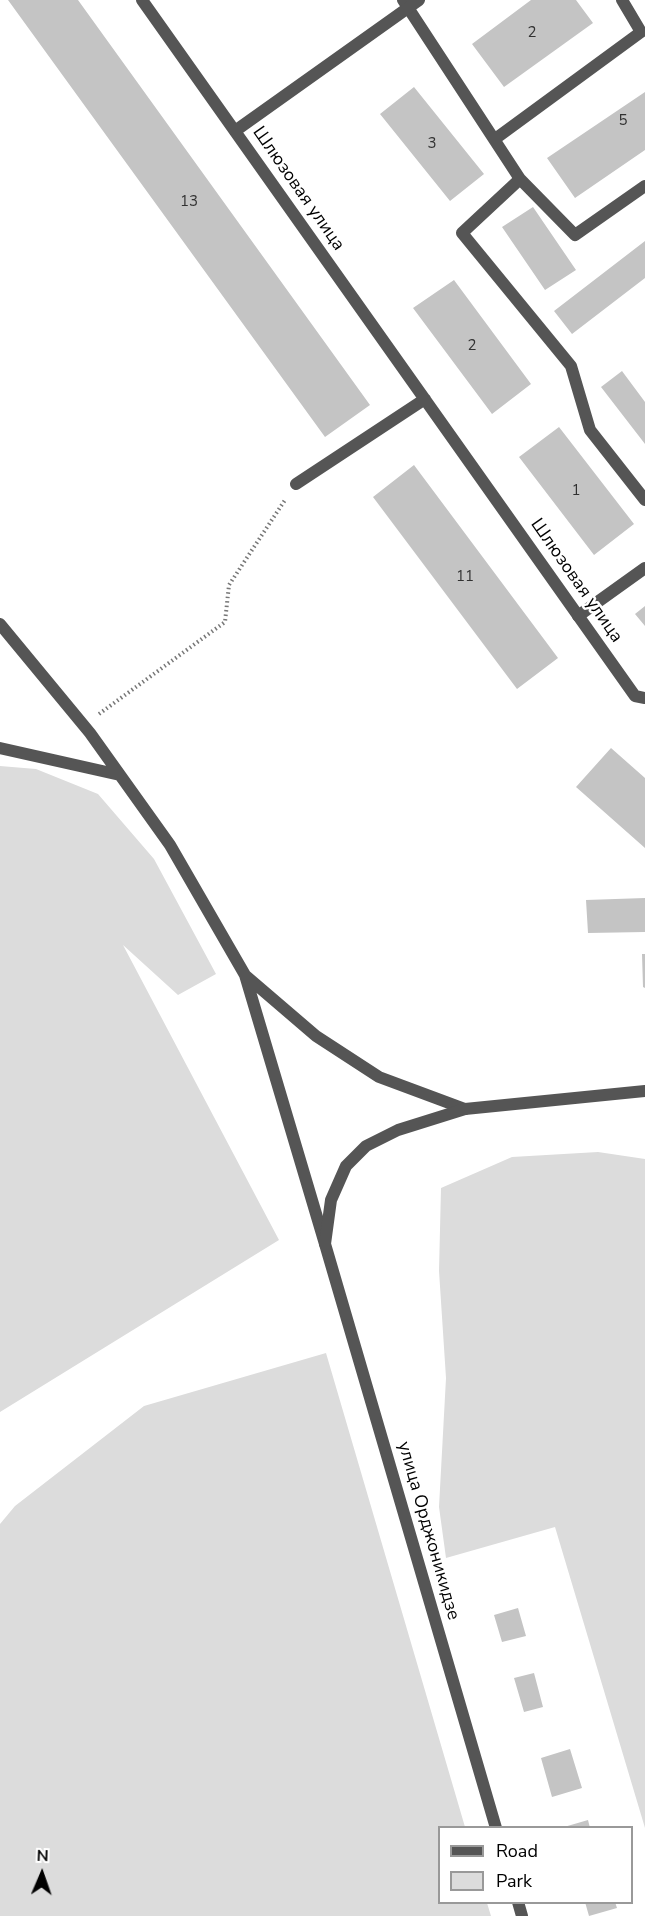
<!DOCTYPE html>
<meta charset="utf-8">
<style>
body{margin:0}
#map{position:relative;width:645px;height:1916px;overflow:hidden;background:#fff;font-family:"Nunito Sans",sans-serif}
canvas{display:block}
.legend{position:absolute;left:438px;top:1826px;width:195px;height:78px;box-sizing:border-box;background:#fff;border:2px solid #999;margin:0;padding:8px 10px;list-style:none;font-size:18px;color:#000}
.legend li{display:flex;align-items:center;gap:12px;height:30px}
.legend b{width:30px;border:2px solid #999}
.north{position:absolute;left:12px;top:1844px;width:60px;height:60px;-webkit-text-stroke:4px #fff;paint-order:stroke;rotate:2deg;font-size:16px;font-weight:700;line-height:24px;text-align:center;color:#000}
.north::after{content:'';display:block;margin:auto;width:21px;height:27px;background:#000;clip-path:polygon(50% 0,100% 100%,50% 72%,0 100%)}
</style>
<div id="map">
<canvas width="645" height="1916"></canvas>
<ul class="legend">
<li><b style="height:8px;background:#555"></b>Road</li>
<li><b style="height:16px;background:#dcdcdc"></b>Park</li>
</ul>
<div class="north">N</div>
</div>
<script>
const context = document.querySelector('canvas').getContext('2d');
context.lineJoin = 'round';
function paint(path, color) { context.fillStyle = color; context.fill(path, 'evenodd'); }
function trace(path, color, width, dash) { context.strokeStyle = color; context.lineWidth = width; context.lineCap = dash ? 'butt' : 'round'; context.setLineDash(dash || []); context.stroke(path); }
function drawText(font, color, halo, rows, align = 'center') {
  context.font = font + ' "Nunito Sans",sans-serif'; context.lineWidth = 5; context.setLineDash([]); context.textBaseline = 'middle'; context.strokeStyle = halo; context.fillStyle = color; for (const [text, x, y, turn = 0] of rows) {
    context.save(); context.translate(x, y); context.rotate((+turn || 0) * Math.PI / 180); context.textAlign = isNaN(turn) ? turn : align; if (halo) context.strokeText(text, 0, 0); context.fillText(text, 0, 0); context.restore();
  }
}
paint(new Path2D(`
 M0 766 36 769 98 794 154 859 216 974 178 995 123 945 279 1240 0 1412Z
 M598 1152 645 1159V1828L555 1527 446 1558 439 1507 446 1378 439 1271 441 1188 512 1157Z
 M326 1353 465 1827 440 1828V1902L487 1903 491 1916H0V1524L15 1506 144 1406Z`), '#dcdcdc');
paint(new Path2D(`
 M8 0H78L370 405 325 437Z
 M531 0H576L593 23 504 87 472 44Z
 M414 87 484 174 450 201 380 114Z
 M645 92V150L575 198 547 158Z
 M533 207 576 270 545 290 502 227Z
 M645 241V278L572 334 554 311Z
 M454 280 531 384 492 414 413 308Z
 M622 371 645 402V444L601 387Z
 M559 427 634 524 594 555 519 457Z
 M414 465 558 658 517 689 373 497Z
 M645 606V626L635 614Z
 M611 748 645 778V848L576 787Z
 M645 898V932L588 933 586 900Z
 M642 954H645V988L643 987Z
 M518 1608 526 1636 502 1642 494 1615Z
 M534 1673 543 1707 524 1712 514 1678Z
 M570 1749 582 1788 552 1797 541 1758Z
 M588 1820 590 1828H564V1827Z
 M585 1902H615L617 1908 589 1916Z`), '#c4c4c4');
trace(new Path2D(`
 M99 714 225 622 229 585 285 500`), '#777', 4, [1.5, 3]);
trace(new Path2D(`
 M403 0 520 179 462 233 571 366 590 430 645 500
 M495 139 641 32 622 0
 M520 179 575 235 645 186
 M578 616 645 568`), '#555', 12);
trace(new Path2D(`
 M142 0 635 696 645 698
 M235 131 419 0
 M296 484 425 399
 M0 624 90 733 170 845 245 975 325 1244
 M0 748 120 775
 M246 976 316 1036 379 1077 465 1109`), '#555', 12);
trace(new Path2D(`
 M496 1828 325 1244 331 1200 346 1166 366 1146 398 1130 465 1109 645 1091
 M518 1902 522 1916`), '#555', 12);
drawText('15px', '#313131', null, [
 ["2",532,33],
 ["5",623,121],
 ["3",432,144],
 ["13",189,202],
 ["2",472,346],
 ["1",576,491],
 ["11",465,577]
]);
drawText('18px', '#000', '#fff', [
 ["Шлюзовая улица",298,189,55],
 ["Шлюзовая улица",576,581,55],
 ["улица Орджоникидзе",428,1531,74]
]);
</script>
